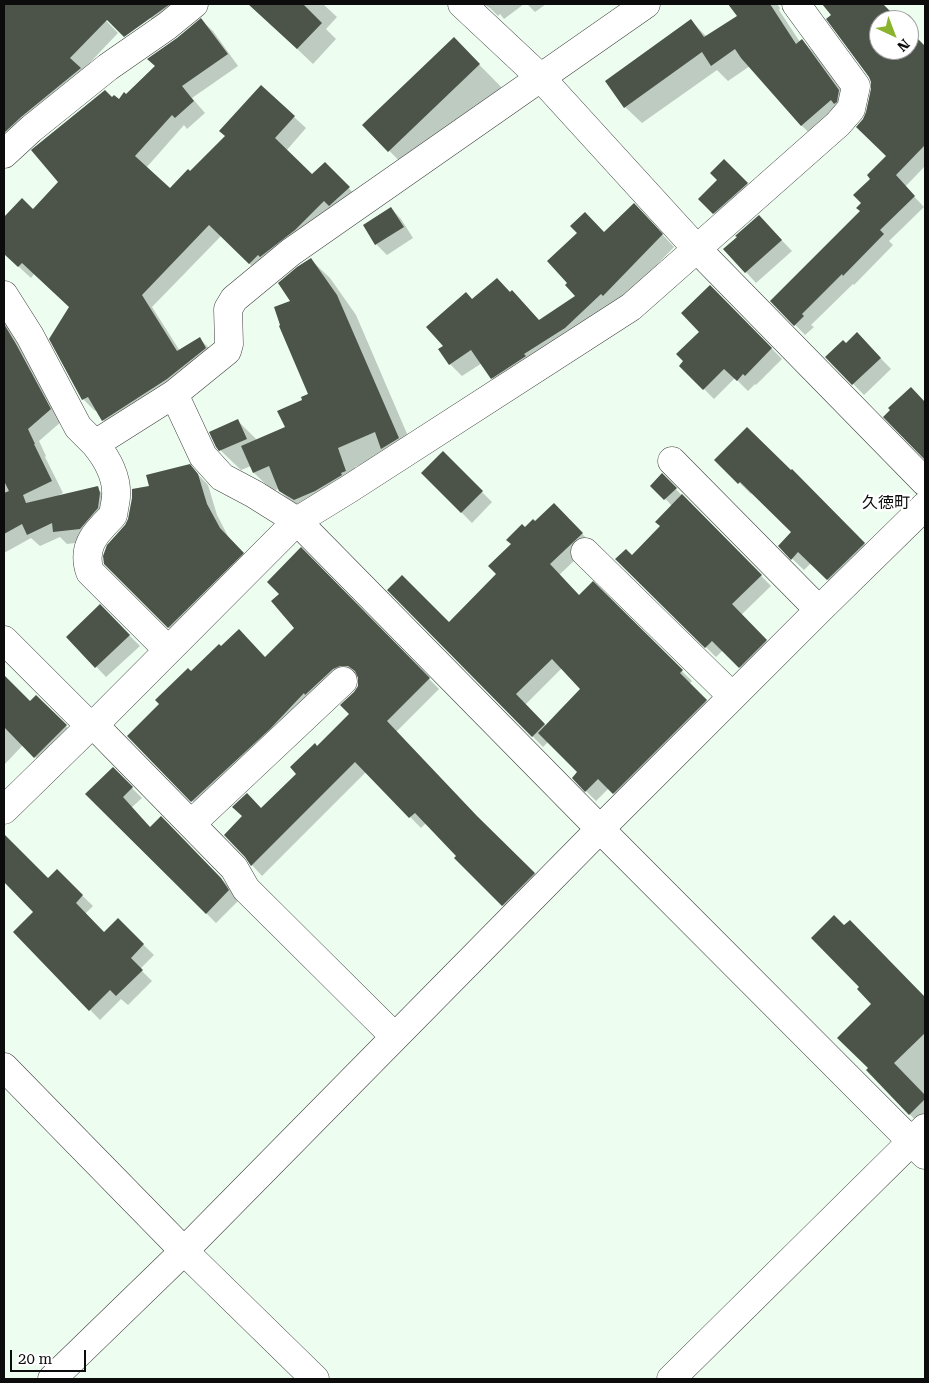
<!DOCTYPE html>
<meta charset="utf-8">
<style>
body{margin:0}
#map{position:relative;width:929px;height:1383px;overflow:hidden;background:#edfef0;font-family:"Roboto Serif",serif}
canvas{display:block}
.frame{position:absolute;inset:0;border:5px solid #0c0c0c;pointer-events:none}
.north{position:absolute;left:869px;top:10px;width:50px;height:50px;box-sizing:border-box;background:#fff;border:1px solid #9e9e9e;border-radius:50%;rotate:137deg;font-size:14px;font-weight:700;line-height:20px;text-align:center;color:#0c0c0c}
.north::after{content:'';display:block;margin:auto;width:18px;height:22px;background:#8bb32e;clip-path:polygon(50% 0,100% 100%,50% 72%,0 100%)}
.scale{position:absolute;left:10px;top:1350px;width:76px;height:22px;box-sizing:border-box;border:2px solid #0c0c0c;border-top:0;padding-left:6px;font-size:15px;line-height:18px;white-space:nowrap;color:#0c0c0c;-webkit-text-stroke:4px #fff;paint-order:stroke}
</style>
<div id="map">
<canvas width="929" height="1383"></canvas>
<div class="frame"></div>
<div class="north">N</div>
<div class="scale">20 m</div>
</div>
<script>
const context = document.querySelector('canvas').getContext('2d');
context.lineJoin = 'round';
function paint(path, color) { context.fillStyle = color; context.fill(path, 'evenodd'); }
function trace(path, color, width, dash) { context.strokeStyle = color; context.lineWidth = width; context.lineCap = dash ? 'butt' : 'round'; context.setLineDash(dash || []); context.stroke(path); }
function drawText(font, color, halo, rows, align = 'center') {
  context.font = font + ' "Roboto Serif","Noto Sans JP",serif'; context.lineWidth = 5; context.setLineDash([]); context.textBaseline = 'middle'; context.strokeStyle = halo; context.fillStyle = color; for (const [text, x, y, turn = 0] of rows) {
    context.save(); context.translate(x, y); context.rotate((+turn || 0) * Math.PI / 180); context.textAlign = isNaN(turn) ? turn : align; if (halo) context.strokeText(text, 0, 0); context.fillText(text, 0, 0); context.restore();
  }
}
paint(new Path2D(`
 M4 4H90L118 33 82 71 4 145Z
 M137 4H192L162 30Z
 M250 4H323L337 17 326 29 336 39 313 64Z
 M480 4H479H524L504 19 500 14 498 16 490 8 483 4Z
 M527 4H546L535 12Z
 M730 4H777L780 8 779 10 800 42 802 40 818 57 855 107 819 142 802 126 750 66 728 81 717 70 642 123 625 107 691 21 707 37 739 17Z
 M834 4H879L884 9 897 20H879V50H909V32L925 48V166L905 187 924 207 889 241 893 245 854 285 853 284 811 325 814 327 805 335 772 301 862 212 863 203 872 179 887 156 867 113 872 82 832 15 836 6Z
 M201 20 213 31 238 66 192 98 205 113 187 129 184 125 146 168 170 190 190 172 294 117 306 128 286 151 312 176 325 163 360 200 261 275 221 236 152 307 180 351 200 339 211 350 115 432 103 420 97 410 95 411 83 399 70 307 34 274 31 278 18 266 9 251 4 247V219L22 200 33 210 60 182 112 98 119 101 126 95Z
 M454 39 507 93 417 179 364 125Z
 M724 161 757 194 724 223 700 199 719 180Z
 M391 208 401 219 413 238 387 255 376 244 364 225Z
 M646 217 674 247 616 307 504 390 492 378 482 363 462 376 450 364 440 349 444 346 473 300 539 321 577 296 604 234Z
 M769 227 792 251 756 283 746 272 738 237Z
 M311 260 330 278 356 315 417 457 387 453 355 467 364 489 299 510 278 489 273 491 254 473 251 466 241 470 217 447 237 420 257 440 286 428 304 400 310 395 292 302Z
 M710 286 782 359 756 385 755 384 748 391 735 378 714 399 681 366 685 361 701 332Z
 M4 319 28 357 62 421 39 441 46 456 45 457 63 493 57 496 97 488 109 500 92 541 67 544 60 537 40 546 31 538 4 553Z
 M857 334 891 369 864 395 827 357 846 345Z
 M910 389 925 404V458L885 417Z
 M747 429 876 555 839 591 811 563 804 570 779 546 792 532 753 492 751 494 716 460Z
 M443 453 492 502 472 523 422 473Z
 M190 466 208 485 217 515 230 540 253 564 179 638 105 563 126 526 151 487Z
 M662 475 771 586 741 615 776 651 750 677 723 650 716 657 617 559 632 556 661 526 672 506 652 485Z
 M554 505 592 544 559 575 579 596 593 583 692 681 689 684 716 711 624 803 609 788 596 801 573 778 579 772 548 742 543 747 389 590 449 624 498 574 525 529 535 523ZM562 668 581 689 546 726 525 705Z
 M301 549 439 689 396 732 485 825 545 884 513 916 456 858 458 856 426 823 421 828 366 772 262 876 252 865 246 856 261 809 298 774 350 714 355 693 359 686V676H351L203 812 129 736 191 673 266 658 296 628 281 594Z
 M100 606 140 646 106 677 68 637Z
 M4 676 30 703 36 696 76 736 45 767 23 745 4 765Z
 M113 769 142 798 131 808 151 829 161 818 231 889 238 901 216 923 87 794Z
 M11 843 48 880 57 871 93 906 85 914 104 934 118 920 154 955 140 969 152 981 128 1005 121 999 100 1020 14 932 35 912 4 881V851Z
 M849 922 925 999V1121L921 1126 867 1070 869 1068 873 1004 861 987 844 927Z`), '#0003');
paint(new Path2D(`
 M4 4H170L124 37 107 20 70 58 81 68 21 117 4 133Z
 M248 4H303L322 23 297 49Z
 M728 4H770L796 44 802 39 839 90 837 102 834 104 831 100 801 126 741 58 735 49 711 66 702 52 624 108 605 81 691 19 704 37 737 16Z
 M822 4H883L899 20H879V50H909V30L925 46V145L896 175 915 196 880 230 884 234 843 276 842 274 802 314 804 316 794 326 770 301 860 211 856 208 861 203 853 195 870 179 867 175 886 156 856 127 863 119 866 112 871 89V82L869 77 826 19 831 15Z
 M201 18 228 54 182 86 194 101 175 118 172 115 135 156 170 188 188 169 190 171 225 136 219 131 261 85 295 116 275 138 312 174 325 162 350 187 329 206 324 201 295 230 260 257 258 255 249 264 209 225 142 295 177 351 200 337 206 348 167 379 102 421 88 397 82 400 49 339 69 307 22 263 18 267 4 254V217L22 198 33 209 58 182 31 150 105 90 112 97 114 95 119 99 124 92 126 94 155 66 147 59 177 38Z
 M454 37 480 64 388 152 362 125Z
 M724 159 748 183 713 214 698 199 717 180 710 173Z
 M634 203 663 234 603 296 601 294 565 328 524 354 526 356 491 379 471 350 449 365 438 349 443 346 426 327 466 292 472 299 497 278 510 292 512 290 539 320 575 296 565 285 567 283 547 261 577 233 570 226 585 212 604 232Z
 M391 207 404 227 375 245 363 225Z
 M759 215 782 240 745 273 723 249 737 237 735 236Z
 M311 258 337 295 399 438 381 449 375 432 338 448 346 471 341 473 342 475 315 491 294 500 279 491 269 466 253 473 241 446 285 427 277 411 302 400 301 397 308 394 279 326 280 325 274 307 290 301 278 283 297 267Z
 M710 285 772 348 745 376 743 374 737 381 724 369 703 390 679 366 683 361 676 354 699 332 681 313Z
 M4 324 16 344 51 409 28 429 35 444H34L52 481 23 495 26 503 98 486 100 493 98 508 80 529 53 532 52 523 27 535 22 524 4 534V493L9 491 4 481Z
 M857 332 881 358 852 385 825 357 843 340 846 343Z
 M911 387 925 402V460L883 417 890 410 888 408Z
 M238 419 247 439 219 451 216 447 209 432Z
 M747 427 791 470 792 469 865 543 827 580 798 552 791 560 778 546 791 532 740 482 738 484 714 460Z
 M443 451 483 491 461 513 421 473Z
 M190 464 198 474 207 504 220 528 244 553 168 628 104 564 103 556 107 545 125 525 128 519 132 498V489L149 486 146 475Z
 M662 473 677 488 664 500 650 486Z
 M682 494 762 575 732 604 767 640 739 668 712 641 705 648 615 559 626 549 632 555 660 526 655 522Z
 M554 503 583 533 550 564 579 595 593 581 683 670 680 673 707 700 613 794 598 779 585 792 572 778 577 772 538 733 580 689 552 659 516 694 545 724 532 737 387 590 402 575 449 622 496 574 488 566 511 544 506 540 522 524 525 527 533 519 535 521Z
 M301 547 430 678 387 721 477 816 535 873 502 906 454 858 456 856 415 813 409 818 355 762 251 866 245 857 224 835 242 816 232 807 247 793 261 808 296 774 290 767 315 743 317 746 349 714 340 705 354 692 358 686V678L355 671 348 666H340L333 669 305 695 304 693 270 729 191 802 127 736 159 704 155 700 188 668 191 671 219 644 221 646 239 629 265 657 294 628 271 601 279 594 267 582Z
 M100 604 130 635 95 668 66 637Z
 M4 675 30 701 36 695 67 725 34 758 4 727Z
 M113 767 133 787 123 797 150 827 161 816 221 878 229 890 206 914 85 794Z
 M4 834 48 878 57 869 83 895 76 903 104 932 118 918 144 944 131 958 143 970 116 996 110 990 89 1011 13 932 33 912 4 882Z
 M834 915 844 925 850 920 925 997V1033L894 1063 925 1095V1099L909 1115 866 1070 868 1068 837 1038 871 1004 857 989 859 987 811 938Z`), '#4c544a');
const minor = new Path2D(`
 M462 4 541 78 697 249 925 482
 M4 154 31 129 108 67 167 26 194 4
 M4 295 30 336 78 427 95 444 174 394 227 351 229 344 228 309 234 299 291 252 646 4
 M174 394 203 456 222 477 254 494 297 521 600 829 925 1155
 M95 444C109 461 120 481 115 504 114 507 114 512 113 515 110 519 105 523 102 527 89 540 84 555 90 572L168 650
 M672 461 819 610
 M585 552 732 696
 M4 640 90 726 94 725 234 868 246 889 395 1037
 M94 725 297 521 349 489 631 307 838 124 851 109 856 86 796 4
 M4 810 90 726
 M191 824 343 681
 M4 1067 184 1251 315 1379
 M52 1379 184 1251 600 829 819 610 925 506
 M671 1379 925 1128`);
trace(minor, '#3f3f3f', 29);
trace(minor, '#fff', 28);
drawText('16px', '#0c0c0c', '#fff', [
 ["久徳町",886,503]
]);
</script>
